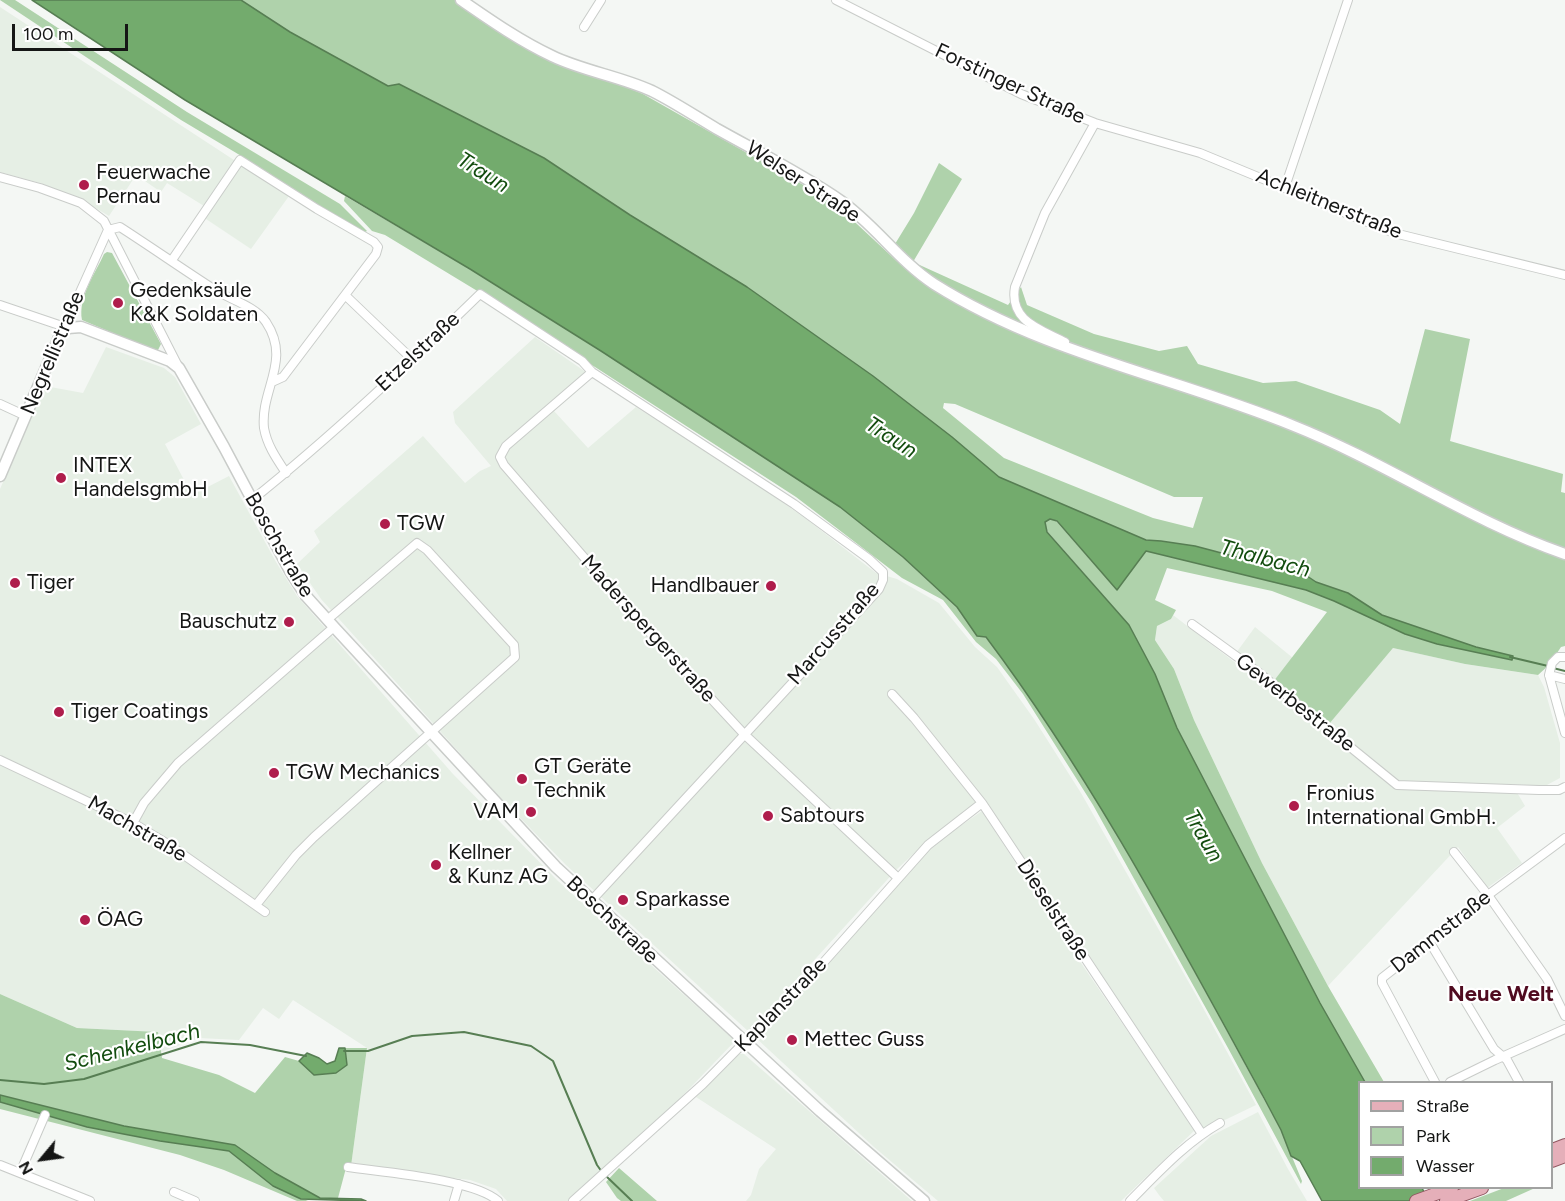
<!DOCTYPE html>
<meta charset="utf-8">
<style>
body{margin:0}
#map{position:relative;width:1565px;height:1201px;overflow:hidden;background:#f4f7f4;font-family:Figtree,sans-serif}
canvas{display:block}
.legend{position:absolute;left:1358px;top:1081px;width:195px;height:108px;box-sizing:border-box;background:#fff;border:2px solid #a1a2a1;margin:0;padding:8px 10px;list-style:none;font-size:18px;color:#151615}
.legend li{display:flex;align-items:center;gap:12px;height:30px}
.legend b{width:30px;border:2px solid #a1a2a1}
.north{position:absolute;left:12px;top:1129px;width:60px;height:60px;-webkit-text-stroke:4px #fff;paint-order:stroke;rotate:241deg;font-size:16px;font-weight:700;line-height:24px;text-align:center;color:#151615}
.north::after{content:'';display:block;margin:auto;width:21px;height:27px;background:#151615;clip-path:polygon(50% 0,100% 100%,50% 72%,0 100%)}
.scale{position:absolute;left:12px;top:24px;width:116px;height:27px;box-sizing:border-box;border:3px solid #151615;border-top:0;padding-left:8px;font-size:18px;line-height:21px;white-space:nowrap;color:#151615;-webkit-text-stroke:4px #fff;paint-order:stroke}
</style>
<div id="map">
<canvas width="1565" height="1201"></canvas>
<ul class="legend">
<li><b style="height:8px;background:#e5afb9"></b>Straße</li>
<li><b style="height:16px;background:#afd2ab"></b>Park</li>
<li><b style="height:16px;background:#73ab6d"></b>Wasser</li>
</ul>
<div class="north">N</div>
<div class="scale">100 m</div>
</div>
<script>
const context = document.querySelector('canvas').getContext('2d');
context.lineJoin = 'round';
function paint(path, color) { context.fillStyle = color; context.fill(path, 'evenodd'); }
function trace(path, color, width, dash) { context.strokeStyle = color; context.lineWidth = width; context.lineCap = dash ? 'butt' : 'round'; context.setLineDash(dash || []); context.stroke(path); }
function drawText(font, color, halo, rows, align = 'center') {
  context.font = font + ' Figtree,sans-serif'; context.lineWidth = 4.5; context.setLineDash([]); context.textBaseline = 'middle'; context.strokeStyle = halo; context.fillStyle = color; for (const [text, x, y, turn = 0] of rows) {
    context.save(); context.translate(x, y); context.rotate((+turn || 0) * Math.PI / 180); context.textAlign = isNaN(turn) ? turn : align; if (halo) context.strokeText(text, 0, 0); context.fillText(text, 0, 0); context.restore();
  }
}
paint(new Path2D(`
 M0 7 289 196 251 249 206 219 204 206 167 183 161 192 136 175 109 216 82 200 40 183 0 172Z
 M535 337 593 377 554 411 588 448 636 407 736 470 805 518 876 573 897 579 939 603 975 647 997 667 1034 719 1081 793 1196 995 1256 1105 1202 1131 983 799 934 835 896 870 749 1032 566 865 495 792 321 599 297 564 320 542 314 531 423 436 465 483 480 471 491 466 455 423 453 412Z
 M106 347 164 368 175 377 201 424 165 444 192 495 229 476 276 562 297 596 453 774 558 881 735 1041 648 1132 614 1158 568 1201H507L496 1189 470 1180 351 1166 367 1048 293 1000 279 1019 263 1008 239 1040 199 1038 161 1052 157 1032 77 1028 0 994V489L45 386 83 393Z
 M1173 615 1323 730 1393 648 1465 664 1538 675 1544 687 1560 743V778L1545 786 1512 784 1525 806 1497 828 1522 863 1487 888 1458 847 1328 986 1262 863 1194 720 1174 669 1155 640 1157 626 1171 619Z
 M1255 627 1293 658 1273 682 1236 653Z
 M982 811 1066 941 1195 1130 1121 1201H938L874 1147 756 1038 917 860 946 836Z
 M737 1054H744L912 1201H746L751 1195 759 1169 776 1149 696 1097Z
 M1258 1112 1288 1169 1307 1201H1164L1159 1195 1154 1188 1211 1136Z`), '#e6efe5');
paint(new Path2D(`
 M0 0H15L187 112 340 204 367 231 363 233 248 160 181 120Z
 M241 0H455L478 18 548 60 600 76 643 94 807 187 843 211 902 266 912 262 895 244 914 213 939 163 962 179 913 262 1008 305 1021 287 1027 305 1094 334 1159 351 1187 346 1198 364 1263 383 1296 381 1380 410 1400 424 1425 329 1470 339 1450 441 1563 474 1561 492 1565 493V646L1561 647 1549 665 1538 675 1465 664 1393 648 1329 724 1273 682 1327 612 1272 591 1167 568 1155 600 1176 610 1171 619 1157 626 1155 640 1174 669 1194 720 1262 863 1328 986 1384 1082H1365L1320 1003 1177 728 1155 674 1129 625 1047 531 1045 522 1050 519 1056 521 1117 590 1146 551 1306 590 1334 601 1405 634 1437 644 1512 660 1513 656 1476 647 1382 615 1348 593 1316 582 1307 576 1257 564 1219 552 1161 541 1146 540 999 477 952 437 873 376 747 287 630 215 544 158 399 84 388 86 290 32ZM944 403 955 404 1174 497H1203L1193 528 1153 518 1004 458 943 408Z
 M345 196 470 269 601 351 840 507 903 557 957 607 977 635 986 637C1101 790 1189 963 1281 1130L1302 1181 1301 1184 1228 1048 1093 805 1023 694 996 659 976 642 943 600 902 578 796 497 479 292 385 235 372 231 344 201Z
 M107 252 112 253 161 344 158 350H153L82 320C78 297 95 274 104 254Z
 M0 994 77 1028 158 1032 162 1058 219 1075 255 1093 285 1057 299 1061 314 1075 336 1073 347 1065 345 1048H367L351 1166 346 1168 338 1198H320L305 1191 275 1173 234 1145 124 1126 0 1095Z
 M0 1102 45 1115 160 1141 229 1151 273 1186 308 1201H297L224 1170 180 1155 0 1109Z
 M619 1168 657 1201H621L617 1198 606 1182Z
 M1504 1188H1535L1506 1201H1470Z`), '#afd2ab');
const water = new Path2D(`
 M32 0H241L290 32 388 86 399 84 544 158 630 215 747 287 873 376 952 437 999 477 1146 540 1161 541 1195 546 1248 560 1257 564 1307 576 1316 582 1348 593 1382 615 1476 647 1513 656 1512 660 1437 644 1405 634 1334 601 1306 590 1146 551 1117 590 1057 521 1050 519 1045 522 1047 532 1129 625 1155 674 1177 728 1320 1003 1365 1082H1360V1188H1422L1429 1201H1322L1300 1161 1291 1156 1281 1130 1264 1098C1178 941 1094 781 986 637L977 636 957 607 903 557 840 507 601 351 470 269 185 100Z
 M339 1048H345L347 1065 336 1073 314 1075 299 1061 307 1053 319 1058 327 1064 335 1061Z
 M0 1095 124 1126 235 1145 275 1173 320 1198 361 1199 366 1201 301 1199 273 1186 229 1151 160 1141 87 1127 0 1102Z`);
paint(water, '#73ab6d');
trace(water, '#577e53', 1.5);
trace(new Path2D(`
 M1510 657 1548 666
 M1553 668 1565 671
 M344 1051H368L412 1036 464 1032 531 1046 553 1061 597 1165 602 1172
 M0 1080 44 1084 84 1079 201 1042 250 1045 306 1056
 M606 1176 632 1201`), '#577e53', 2);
const street = new Path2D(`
 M836 0 1021 94 1095 123 1200 153 1394 233 1565 275
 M584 27 601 0
 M0 177 40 188 81 203 104 221 178 366
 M1285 187 1348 0
 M108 230 120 227C151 247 181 268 212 288 228 299 254 305 266 322 292 361 260 389 264 428 267 445 276 458 286 473
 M172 260 240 160 317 209 374 242 378 247 376 254 283 377 272 382
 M346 296 413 360
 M0 305 68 328 77 299 108 230
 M1065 342C1040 329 1009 321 1015 287L1045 213 1095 123
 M592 372 506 446 500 457 504 465 640 622 744 734 897 877
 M0 404 26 416
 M252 500C332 436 407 365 480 294L582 361 592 372 794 504 869 559 883 572V580L879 589 591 901
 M1192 624 1258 672 1397 785 1539 790H1559L1565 787
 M1565 657H1558L1552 663 1549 675 1565 733
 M1549 675 1565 679
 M892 694 914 718 982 803 1202 1134
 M0 760 133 823 171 846 265 912
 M133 823 144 803 178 763 334 627
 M1454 852 1488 895 1547 979 1565 1016
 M256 905 296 855 314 837 515 657 514 645 427 550 417 543 327 620
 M1429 941 1494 1049 1507 1060 1519 1082
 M1435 1082 1382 983V978L1488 895 1565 838
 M1450 1082 1495 1060 1565 1029
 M0 1165 90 1201
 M348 1167C382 1172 474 1179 498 1201
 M20 1173 45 1115
 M174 1192 195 1201
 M454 1201 459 1184
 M573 1201 703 1084 823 963 928 845 982 803
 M1130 1201C1158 1173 1185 1143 1220 1123`);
const secondary = new Path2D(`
 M461 0C490 20 520 41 552 56 583 71 619 76 652 91 674 102 695 116 717 129 758 152 802 174 841 201 875 225 899 261 934 284 1045 354 1175 377 1294 426 1387 463 1470 521 1565 554
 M0 476 60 335 68 328 81 327 170 361 179 368 224 447 290 571 306 596 334 627 556 867 820 1111 924 1201`);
const primary = new Path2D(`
 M1552 1150 1565 1145
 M1552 1161 1565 1156
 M1416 1201 1452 1188
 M1446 1201 1482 1188`);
trace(street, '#c9ccc9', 10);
trace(secondary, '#c9ccc9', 13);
trace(primary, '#915761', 14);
trace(street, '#fff', 8);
trace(secondary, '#fff', 10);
trace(primary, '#e5afb9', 12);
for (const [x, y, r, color] of [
 [84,185,6,"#af1d4c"],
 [118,303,6,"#af1d4c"],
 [61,478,6,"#af1d4c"],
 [385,524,6,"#af1d4c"],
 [15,583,6,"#af1d4c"],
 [771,586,6,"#af1d4c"],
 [289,622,6,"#af1d4c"],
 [59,712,6,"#af1d4c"],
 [274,773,6,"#af1d4c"],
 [522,779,6,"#af1d4c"],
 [1294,806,6,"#af1d4c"],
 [531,812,6,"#af1d4c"],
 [768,816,6,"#af1d4c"],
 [436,865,6,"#af1d4c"],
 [623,900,6,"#af1d4c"],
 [85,920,6,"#af1d4c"],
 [792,1040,6,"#af1d4c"]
]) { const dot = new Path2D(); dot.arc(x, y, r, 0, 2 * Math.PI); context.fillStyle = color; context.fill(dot); trace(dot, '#fff', 2); }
drawText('21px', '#151615', '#fff', [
 ["Forstinger Straße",1010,84,25],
 ["Welser Straße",803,182,33],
 ["Achleitnerstraße",1329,204,22],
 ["Etzelstraße",418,352,-43],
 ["Negrellistraße",53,353,-67],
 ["Boschstraße",279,545,60],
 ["Maderspergerstraße",648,629,48],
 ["Marcusstraße",834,634,-49],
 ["Gewerbestraße",1295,703,38],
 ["Machstraße",137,829,30],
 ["Dieselstraße",1053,910,57],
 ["Boschstraße",612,920,43],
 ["Dammstraße",1441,932,-38],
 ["Kaplanstraße",781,1005,-46]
]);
drawText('21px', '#151615', '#fff', [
 ["Feuerwache",96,173],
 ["Pernau",96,197],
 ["Gedenksäule",130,291],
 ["K&K Soldaten",130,315],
 ["INTEX",73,466],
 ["HandelsgmbH",73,490],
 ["TGW",397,524],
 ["Tiger",27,583],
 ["Handlbauer",759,586,"right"],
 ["Bauschutz",277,622,"right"],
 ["Tiger Coatings",71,712],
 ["GT Geräte",534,767],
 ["Technik",534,791],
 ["TGW Mechanics",286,773],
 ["Fronius",1306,794],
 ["International GmbH.",1306,818],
 ["VAM",519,812,"right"],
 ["Sabtours",780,816],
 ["Kellner",448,853],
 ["& Kunz AG",448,877],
 ["Sparkasse",635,900],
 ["ÖAG",97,920],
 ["Mettec Guss",804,1040]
], 'left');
drawText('italic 22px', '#124c0e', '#fff', [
 ["Traun",483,173,32],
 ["Traun",891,438,33],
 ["Thalbach",1265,559,15],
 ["Traun",1203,836,60],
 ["Schenkelbach",132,1048,-14]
]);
drawText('bold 22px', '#500b20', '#fff', [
 ["Neue Welt",1501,995]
]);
</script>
